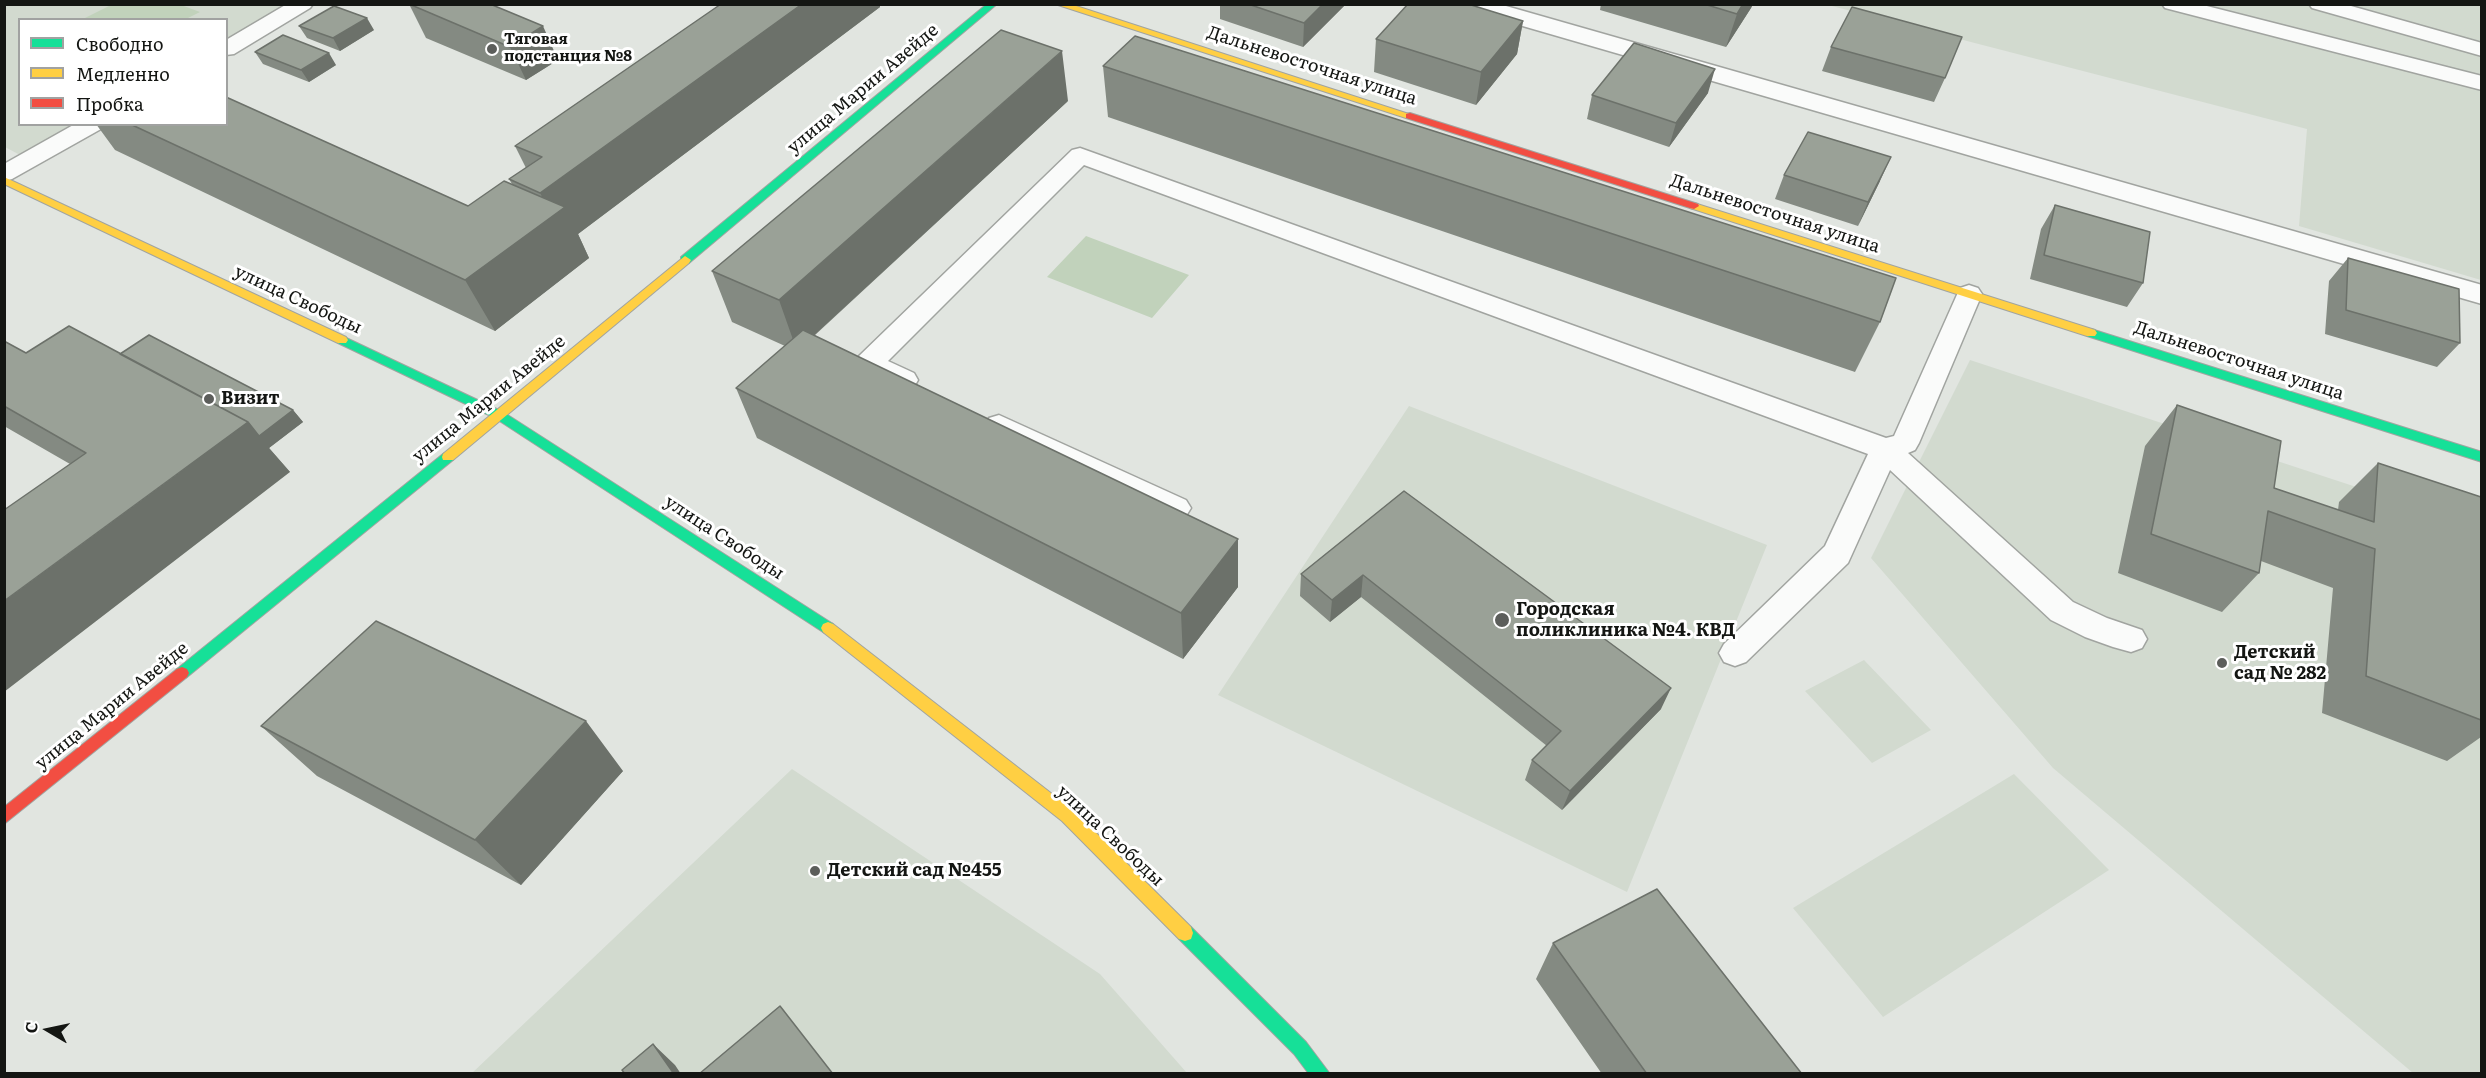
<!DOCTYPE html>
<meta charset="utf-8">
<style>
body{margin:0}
#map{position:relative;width:2486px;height:1078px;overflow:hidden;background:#e1e5e0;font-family:Literata,serif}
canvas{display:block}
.frame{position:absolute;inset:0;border:6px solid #141613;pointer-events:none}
.legend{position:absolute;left:18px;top:18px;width:210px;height:108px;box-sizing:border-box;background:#fff;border:2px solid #a1a2a1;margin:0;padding:8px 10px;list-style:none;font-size:18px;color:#141613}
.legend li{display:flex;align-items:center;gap:12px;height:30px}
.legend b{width:30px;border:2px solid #a1a2a1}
.north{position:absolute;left:18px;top:1000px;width:60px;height:60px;-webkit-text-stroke:4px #fff;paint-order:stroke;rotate:279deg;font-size:16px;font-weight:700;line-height:24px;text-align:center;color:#141613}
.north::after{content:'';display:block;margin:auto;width:21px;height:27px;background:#141613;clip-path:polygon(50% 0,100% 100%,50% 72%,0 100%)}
</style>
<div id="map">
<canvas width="2486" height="1078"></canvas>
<div class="frame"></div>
<ul class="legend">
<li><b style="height:8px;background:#16e098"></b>Свободно</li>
<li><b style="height:8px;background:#ffcf43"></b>Медленно</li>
<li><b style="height:8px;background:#f24e42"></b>Пробка</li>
</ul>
<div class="north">С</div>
</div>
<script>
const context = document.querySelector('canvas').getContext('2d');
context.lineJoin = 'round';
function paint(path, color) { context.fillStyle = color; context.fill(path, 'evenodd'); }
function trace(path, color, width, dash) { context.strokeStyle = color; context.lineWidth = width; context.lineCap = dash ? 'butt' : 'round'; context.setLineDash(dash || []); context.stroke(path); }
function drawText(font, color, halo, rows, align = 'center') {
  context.font = font + ' Literata,serif'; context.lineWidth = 6; context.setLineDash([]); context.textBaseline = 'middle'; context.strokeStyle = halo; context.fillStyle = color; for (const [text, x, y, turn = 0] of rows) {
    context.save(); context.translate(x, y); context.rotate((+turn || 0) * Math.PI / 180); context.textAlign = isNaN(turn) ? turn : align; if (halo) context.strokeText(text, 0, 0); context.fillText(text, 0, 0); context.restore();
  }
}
paint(new Path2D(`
 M4 5H290L227 40 226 20H20V124L74 125 20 155 5 147Z
 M1828 5H2481V280L2299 226 2307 129Z
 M1970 360 2481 528V1073H2413L2053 768 1871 558Z
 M1409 406 1767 545 1627 892 1218 695Z
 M1864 660 1931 730 1872 763 1805 691Z
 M792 769 1100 974 1187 1073 471 1074Z
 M2014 774 2109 870 1883 1017 1793 908Z`), '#d2dacf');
paint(new Path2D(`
 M111 5H181L200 12 186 19H83Z
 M1086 236 1189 275 1152 318 1047 277Z`), '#c1d2bb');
const lane = new Path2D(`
 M287 4H313L310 8 234 54 226 55V40Z
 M2162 4H2199L2482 76V90L2165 8Z
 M2309 4H2344L2482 43V56L2312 8Z
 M75 124H104L101 129 12 179 4 181V164Z
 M1080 148 1886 438 1894 436 1960 288 1969 285 1978 288 1982 294 1919 443 1915 450 1908 453 2073 602 2107 618 2142 630 2147 639 2142 648 2131 652 2113 647 2085 637 2051 620 1890 470 1848 563 1746 662 1735 666 1724 662 1719 653 1724 644 1825 546 1868 454 1084 165 888 361 914 373 918 380 914 387C913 387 904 390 904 390 893 390 861 372 856 363L859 356 1072 150Z
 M999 415 1186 500 1191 508 1186 516 1176 519 1166 516 989 432 985 425 989 418Z`);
const street = new Path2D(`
 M1461 4H1499L2482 285V304L1464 9Z`);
const fast = new Path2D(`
 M987 4H997L689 263H681V257Z
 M2091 329 2482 452V462L2087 336 2085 333 2087 330Z
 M342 336 503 412 833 624 835 628 833 632 828 634 823 632 495 418 338 343 336 340Z
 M448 452 453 454 454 457 453 460 187 677 182 679 177 677 175 673 177 669 443 454Z
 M1185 925 1191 927 1306 1042 1330 1074H1309L1294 1054 1179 939 1177 933 1179 927Z`);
const slow = new Path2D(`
 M1055 4H1070L1415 116 1414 118H1406Z
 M4 177 346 337 348 340 346 343H338L4 184Z
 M1694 203 2095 330 2097 333 2095 336H2087L1690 208V204Z
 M685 256 691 260 689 263 453 460H443L442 457 443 454Z
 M828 622 833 624 1074 811 1191 927 1193 933 1191 939 1185 941 1179 939 1062 821 823 632 821 628 823 624Z`);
const jam = new Path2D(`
 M1410 113 1698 204 1699 206 1694 209 1690 208 1406 118V114Z
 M182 667 187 669 189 673 187 677 4 824V807L177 669Z`);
trace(lane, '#a1a4a0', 3);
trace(street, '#a1a4a0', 3);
trace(fast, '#a1a4a0', 2);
trace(slow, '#a1a4a0', 2);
trace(jam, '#a1a4a0', 2);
paint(lane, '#fafbfa');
paint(street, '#fafbfa');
paint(fast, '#16e098');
paint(slow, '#ffcf43');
paint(jam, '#f24e42');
paint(new Path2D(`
 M409 4 558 60 526 80 426 38Z
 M721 4H880V7L578 234 589 258 495 331 115 150 96 124H226L468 206 512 184 509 179 526 168 515 146Z
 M1220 4H1346L1303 47 1220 19Z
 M1601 4H1753L1751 8 1726 47 1600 10Z
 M1523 21 1517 54 1476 105 1374 72 1376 39Z
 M299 26 374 30 340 51 307 38Z
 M1831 47 1945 78 1934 102 1822 71Z
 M255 52 336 65 309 82 263 64Z
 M1103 66 1880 322 1855 372 1108 117Z
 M1708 93 1669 147 1587 119 1592 95Z
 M1068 101 814 336 1238 587 1183 659 757 438 736 388 785 346 732 322 712 271Z
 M1784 175 1880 181 1858 226 1775 199Z
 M2055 205 2143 283 2127 307 2030 279 2041 229Z
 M2348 258 2460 343 2437 367 2325 334 2329 281Z
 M4 341 26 353 120 354 293 410 303 422 269 448 290 472 70 464 4 426Z
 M2177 405 2274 488 2338 510 2339 502 2378 463 2481 497V737L2447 761 2322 713 2333 588 2261 561 2259 573 2222 612 2118 573 2145 446Z
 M1404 491 1661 709 1562 810 1525 780 1532 760 1547 746 1361 597 1330 622 1300 596 1301 574Z
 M261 726 623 771 521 885 317 776Z
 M1553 943 1802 1074H1602L1536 979Z`), '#848a82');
paint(new Path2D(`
 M802 4H880V7L578 234 589 258 495 331 465 280 552 216 540 193Z
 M1323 4H1346L1303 47 1304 23Z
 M1743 4H1753L1751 8 1726 47 1737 14Z
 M367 18 374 30 340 51 333 38Z
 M1523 21 1517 54 1476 105 1481 72Z
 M543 26 558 60 526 80 510 47Z
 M1062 51 1068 101 797 351 779 300Z
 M329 53 336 65 309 82 301 70Z
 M1715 69 1708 93 1669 147 1676 123Z
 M1891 157 1880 181 1858 226 1868 202Z
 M293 410 303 422 269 448 290 472 4 692V601L248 422Z
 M1238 539V587L1183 659 1181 613Z
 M1363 575 1361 597 1330 622 1332 600Z
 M1671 688 1661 709 1562 810 1570 791Z
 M586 721 623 771 521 885 475 840Z
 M653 1044 675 1065 681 1074H674Z`), '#6c716a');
const building = new Path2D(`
 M409 4H490L543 26 510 47Z
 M721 4H802L540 193 509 179 542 157 515 146Z
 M1248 4H1323L1304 23Z
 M1408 4H1468L1523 21 1481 72 1376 39Z
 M1704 4H1743L1737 14Z
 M334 6 367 18 333 38 299 26Z
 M1852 7 1962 37 1945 78 1831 47Z
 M1001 30 1062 51 779 300 712 271Z
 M283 35 329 53 301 70 255 52Z
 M1135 36 1896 278 1880 322 1103 66Z
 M1634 43 1715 69 1676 123 1592 95Z
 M226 97 468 206 504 181 565 207 465 280 130 124H226Z
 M1808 132 1891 157 1868 202 1784 175Z
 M2055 205 2150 232 2143 283 2044 255Z
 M2348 258 2459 289 2460 343 2346 310Z
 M69 326 248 422 4 601V510L86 453 4 406V341L26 353Z
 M803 330 1238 539 1181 613 736 388Z
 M149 335 293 410 259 436 248 422 120 354Z
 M2177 405 2281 441 2274 488 2374 522 2378 463 2481 497V720L2366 676 2375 549 2268 511 2259 573 2151 534Z
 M1404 491 1671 688 1570 791 1532 760 1561 731 1363 575 1332 600 1301 574Z
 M376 621 586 721 475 840 261 726Z
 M1657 889 1802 1074H1647L1553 943Z
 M780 1006 833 1074H699Z
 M653 1044 674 1074H625L622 1070Z`);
paint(building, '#9aa197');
trace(building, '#6c716a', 1.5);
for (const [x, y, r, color] of [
 [492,49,6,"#5c5e5b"],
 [209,399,6,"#5c5e5b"],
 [1502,620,8,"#5c5e5b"],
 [2222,663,6,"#5c5e5b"],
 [815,871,6,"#5c5e5b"]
]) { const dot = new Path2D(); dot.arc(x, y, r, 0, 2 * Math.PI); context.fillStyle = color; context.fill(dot); trace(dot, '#fff', 2); }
drawText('bold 15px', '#141613', '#fff', [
 ["Тяговая",504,40],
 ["подстанция №8",504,57]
], 'left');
drawText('18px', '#141613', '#fff', [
 ["Дальневосточная улица",1312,66,18],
 ["улица Марии Авейде",863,89,-40],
 ["Дальневосточная улица",1775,214,18],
 ["улица Свободы",298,300,25],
 ["Дальневосточная улица",2239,361,18],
 ["улица Марии Авейде",489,399,-39],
 ["улица Свободы",724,538,33],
 ["улица Марии Авейде",112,706,-39],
 ["улица Свободы",1110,836,43]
]);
drawText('bold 18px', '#141613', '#fff', [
 ["Визит",221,399],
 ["Городская",1516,610],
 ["поликлиника №4. КВД",1516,631],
 ["Детский",2234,653],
 ["сад № 282",2234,674],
 ["Детский сад №455",827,871]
], 'left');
</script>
